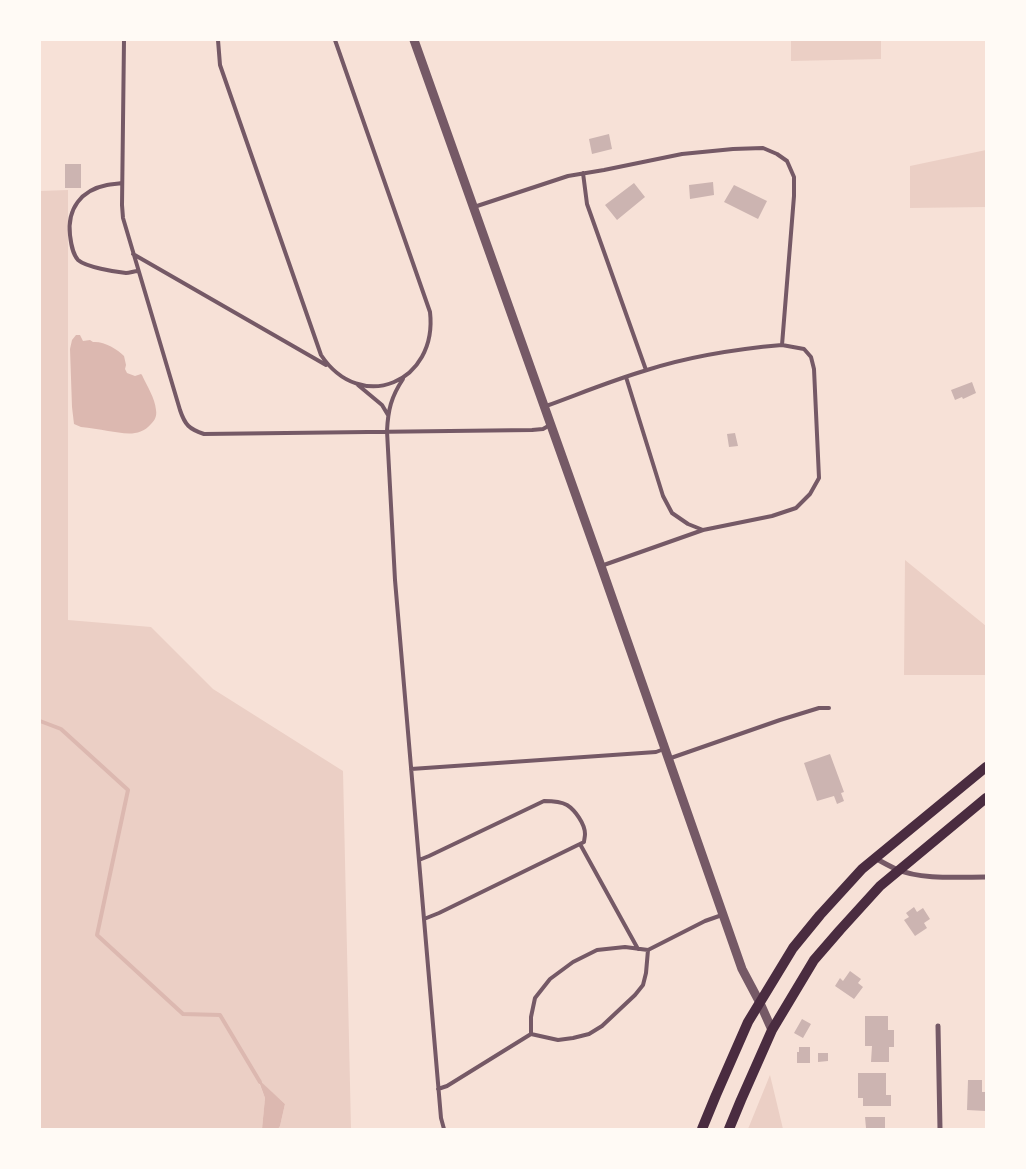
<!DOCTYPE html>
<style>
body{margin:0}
#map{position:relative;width:1026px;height:1169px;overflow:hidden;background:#f7e1d7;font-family:Manrope,sans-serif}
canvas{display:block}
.frame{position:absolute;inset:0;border:41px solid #fffaf5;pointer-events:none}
</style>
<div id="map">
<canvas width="1026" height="1169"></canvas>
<div class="frame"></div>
</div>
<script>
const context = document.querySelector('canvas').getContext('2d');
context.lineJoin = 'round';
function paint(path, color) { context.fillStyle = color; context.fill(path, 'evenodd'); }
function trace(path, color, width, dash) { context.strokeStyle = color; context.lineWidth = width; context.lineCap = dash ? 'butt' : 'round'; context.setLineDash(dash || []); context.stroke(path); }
paint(new Path2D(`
 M791 40H881V59L791 61Z
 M986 150V207L910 208V166Z
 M68 190V620L151 627 213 689 343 771 351 1129H278L280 1126 285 1104 258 1080 265 1098 262 1129H40V191Z
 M905 560 986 626V675H904Z
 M770 1075 783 1129H748Z`), '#ebcfc5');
paint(new Path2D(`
 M76 335H80L83 341 90 340 93 342C104 341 117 349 124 356L126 365 125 369 127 373 135 376 141 374 142 375C147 386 155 398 156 410 157 416 155 420 151 424 139 438 123 433 108 431 99 429 90 428 81 427L74 424 72 407 70 349 72 340Z
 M258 1079 285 1104 280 1126 278 1129H262L265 1098Z`), '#dcb8b0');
trace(new Path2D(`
 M40 721 61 729 128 790 97 935 183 1014 220 1015 260 1082`), '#dcb8b0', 4);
paint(new Path2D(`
 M609 134 612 149 592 154 589 139Z
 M65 164H81V188H65Z
 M713 182 714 195 690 199 689 185Z
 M634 183 645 197 617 220 605 205Z
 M734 185 767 201 758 219 724 202Z
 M972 382 976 393 963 399 962 397 955 400 951 390Z
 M735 433 738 446 729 447 727 434Z
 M830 754 844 792 841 793 844 801 837 804 834 796 817 801 804 763Z
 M914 907 917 912 923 908 930 919 924 923 927 928 915 936 904 920 909 917 906 913Z
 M850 971 861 979 858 983 863 987 854 999 835 986 840 978 843 981Z
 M865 1016H888V1030H894V1047H889V1062H871L872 1046H865Z
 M802 1019 811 1024 803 1038 794 1033Z
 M799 1047H810V1063H797V1052H799Z
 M818 1053H828V1061L818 1062Z
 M858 1073H886V1095H891V1106H863V1098H858Z
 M968 1080H982V1092H986V1111L967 1110Z
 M865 1117H885V1129H867V1128H866Z`), '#ccb4b1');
trace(new Path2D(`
 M124 40 122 205 123 218 180 410C185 425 189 429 204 434L532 430 543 429 550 425
 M218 40 220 65 321 355C361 415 438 382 430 312L335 40
 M583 173 587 204 646 370
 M122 183C117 184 112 184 107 185 81 190 67 209 70 235 71 243 72 253 78 260 86 267 115 272 126 273 130 273 134 271 138 271
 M474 207 568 176 604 170 682 154 733 149 763 148 777 154 787 161 794 177V196L782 345C736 349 691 356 647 370 613 380 579 394 546 406
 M133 254 326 365
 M626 377 663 496 672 513 688 524 703 530
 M403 379C391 397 388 410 387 431L395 580 441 1118 444 1129
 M358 385 382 405 388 415
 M601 566 703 530 772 516 796 508 810 494 819 478 814 369 811 357 804 349 782 345
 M668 759 780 720 819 708H829
 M411 769 656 752 664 749
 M580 844 638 949
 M419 860 429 856 544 801C551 801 560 801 567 805 575 810 585 824 585 834 585 837 584 840 584 842L439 913 424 919
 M531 1034 558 1040 573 1038 589 1034 602 1026 635 995 643 985 646 973 648 950
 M438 1089 447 1086 531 1034V1017L535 998 550 979 573 962 597 950 625 947 648 950 705 921 722 915`), '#755966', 4);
trace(new Path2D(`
 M875 858C882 862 889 866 896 869 920 880 960 877 986 877
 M938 1026 940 1129`), '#755966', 5);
trace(new Path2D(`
 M414 40 601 566 742 969 760 1003 772 1030`), '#755966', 9);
trace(new Path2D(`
 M702 1129 716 1095 748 1022 793 948 820 915 862 869 986 767
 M729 1129 741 1100 772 1030 814 960 840 930 880 886 986 798`), '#4a2c40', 10);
</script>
